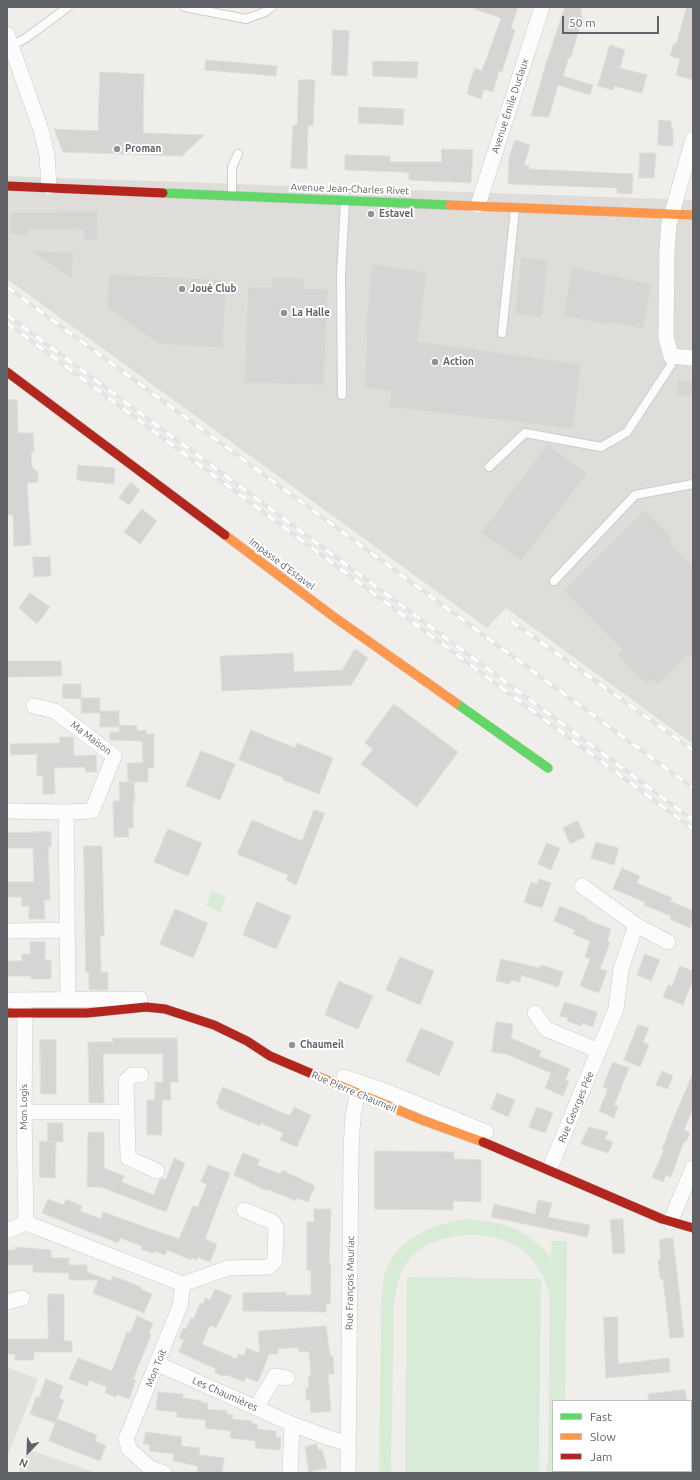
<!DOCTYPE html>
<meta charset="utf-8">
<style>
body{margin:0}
#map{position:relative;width:700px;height:1480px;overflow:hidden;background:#efeeea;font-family:Ubuntu,sans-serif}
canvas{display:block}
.frame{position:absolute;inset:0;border:8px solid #5f6368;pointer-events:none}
.legend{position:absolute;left:552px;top:1400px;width:140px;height:72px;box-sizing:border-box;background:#fff;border:1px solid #bfc1c3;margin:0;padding:5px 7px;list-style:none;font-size:12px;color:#5f6368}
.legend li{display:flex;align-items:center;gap:8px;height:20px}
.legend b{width:20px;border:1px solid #bfc1c3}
.north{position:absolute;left:8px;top:1432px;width:40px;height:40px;-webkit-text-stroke:3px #fff;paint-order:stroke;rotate:203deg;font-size:11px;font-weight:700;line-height:16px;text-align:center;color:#5f6368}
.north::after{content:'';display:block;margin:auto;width:14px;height:18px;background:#5f6368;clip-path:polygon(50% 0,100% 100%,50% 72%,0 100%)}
.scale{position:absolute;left:562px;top:16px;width:97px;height:18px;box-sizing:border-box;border:2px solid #5f6368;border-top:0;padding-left:5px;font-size:12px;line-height:14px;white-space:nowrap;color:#5f6368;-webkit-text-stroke:3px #fff;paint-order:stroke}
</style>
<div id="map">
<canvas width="700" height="1480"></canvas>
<div class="frame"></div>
<ul class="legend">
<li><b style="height:5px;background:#63d668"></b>Fast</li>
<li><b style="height:5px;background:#ff974d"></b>Slow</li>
<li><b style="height:5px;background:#b3261e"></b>Jam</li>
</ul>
<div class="north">N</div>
<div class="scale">50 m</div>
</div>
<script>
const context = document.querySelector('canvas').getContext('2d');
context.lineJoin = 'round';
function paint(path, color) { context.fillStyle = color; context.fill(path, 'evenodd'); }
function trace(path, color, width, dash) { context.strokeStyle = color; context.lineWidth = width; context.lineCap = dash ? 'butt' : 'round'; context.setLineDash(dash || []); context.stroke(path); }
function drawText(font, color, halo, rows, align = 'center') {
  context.font = font + ' Ubuntu,sans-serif'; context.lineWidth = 4; context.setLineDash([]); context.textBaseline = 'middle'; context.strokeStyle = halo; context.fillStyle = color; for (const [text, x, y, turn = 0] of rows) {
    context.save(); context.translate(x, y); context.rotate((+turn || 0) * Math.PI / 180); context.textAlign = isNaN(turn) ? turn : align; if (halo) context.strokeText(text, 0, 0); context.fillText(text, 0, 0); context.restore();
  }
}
paint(new Path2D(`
 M7 176 693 200V744L506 608 487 628 7 279Z`), '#dfddda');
paint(new Path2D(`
 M7 1367 38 1379 7 1457Z
 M29 1450 97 1473H18Z`), '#e2e0da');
paint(new Path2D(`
 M212 891 226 897 220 912 206 906Z
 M463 1219C504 1222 523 1226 551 1258L552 1241H567L565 1401H553V1471H565V1473H546L548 1459 550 1297C546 1281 541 1269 530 1257 501 1225 428 1228 405 1265 398 1277 396 1289 394 1303L391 1467 393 1473H380L379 1468 381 1301C382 1293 383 1284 384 1277 393 1240 430 1226 463 1219Z
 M407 1277 541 1279 539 1473H405Z`), '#d8ebd6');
const building = new Path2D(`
 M475 7H518L511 28 515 30 502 72 499 71 493 92 484 89 481 99 467 94 470 82 475 68 482 71 501 18 474 9Z
 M565 7H582L580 15 583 16 571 57H569L563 76 593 85 590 95 558 85 549 117 531 116 544 70Z
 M687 7H693V80L676 75 680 59 670 56 674 43 676 44Z
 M333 30 349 31 347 76 332 75Z
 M610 45 625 50 620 68 647 75 642 93 614 86 613 90 598 86Z
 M206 60 277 66 276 76 205 70Z
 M373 61 418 62 417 78 373 76Z
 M100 72 144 74 143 133 204 135 182 156 63 152 54 129 98 131Z
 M299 80H315L313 126 308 125 307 169 291 168 293 125H297Z
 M359 107 404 109 403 125 359 123Z
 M659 120 671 121V126L673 130V146L658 145Z
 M515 140 530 145 524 165H529V169L633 174 632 194 617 193V188L508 184 509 158Z
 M442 149 473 150 471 183 409 180V173L404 172 345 170V155L390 156V162H441Z
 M640 153H656L654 178H639Z
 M58 211H98L97 241 83 240 84 229 27 230V236L10 234V212H58Z
 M32 251 73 252 72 279Z
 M521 257 548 260 542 318 515 314Z
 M372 264 427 272 418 341 581 364 573 429 389 407 391 391 364 388 367 335 365 336Z
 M573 267 652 284 643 329 609 322V325L563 316Z
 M109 274 226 280 223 348 159 344 107 308Z
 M272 277 304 278V289H328L324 385 244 383 248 287H272Z
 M678 380 693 382V397L676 395Z
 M7 400H17L18 433H33L34 452H31L32 468 38 472V482L27 483 31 545 14 546 13 515H8Z
 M548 444 587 473 521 561 481 533Z
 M78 465 114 468 115 469 114 484 77 480Z
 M131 482 140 490 129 505 119 498Z
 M142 509 157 521 140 544 124 532Z
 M645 510 673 539 670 543 693 566V660L688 655 658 685 651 679 646 684 618 655 622 650 564 591Z
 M33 557H50L51 576 34 577Z
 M30 593 50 607 37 624 19 608Z
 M355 649 368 658 351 685 222 691 220 656 293 653 294 672 342 670Z
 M8 661H61L62 676 8 677Z
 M63 684H81V699L63 698Z
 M81 698H100V711H119V727H100V713H82Z
 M394 704 458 752 417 807 361 764 373 749 365 743Z
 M119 725 137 726V731L146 730V734H154V768H148V782H128H134L135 801H133V828H128L129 837H114L113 801H120L119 782H128L127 763H143L142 741 110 740V732H119Z
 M251 730 295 748 297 743 333 758 319 794 283 780 284 778 239 760Z
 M60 737H73L74 756 96 755 97 772H86L85 767 54 768 55 794H43V776H37V754L11 755 10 744 60 743Z
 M201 751 235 764 220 800 186 786Z
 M314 810 325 813 296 885 286 880 288 875 237 854 252 820 302 841Z
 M578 821 585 837 570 844 563 828Z
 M168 829 202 843 188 876 154 862Z
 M51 832V847H48L50 900H44L45 919H29V906H22V897H7V882H34L33 848H7V833Z
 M596 842 619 848 614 865 591 858Z
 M547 843 560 848 551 870 538 864Z
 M84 846H102L104 926V936H100L101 972H108V990H89V972H86Z
 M622 868 640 876 637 883 672 898 670 901 693 911V921L690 928 670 919 671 916 644 905 645 902 613 889Z
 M539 879 551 883 542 908 524 902 531 882 537 884Z
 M257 902 291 916 276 949 243 935Z
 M560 906 588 918 587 920 611 929 607 941 610 942 600 969 607 971 599 993 580 986 590 959 585 957 590 941 573 934 575 930 554 921Z
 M175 909 208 923 193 958 160 944Z
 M30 942H45V960H51V979H31V976H7V961H22V954H30Z
 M645 954 660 960 651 981 637 975Z
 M400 957 434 971 420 1005 386 990Z
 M501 959 540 968 541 965 563 972 558 987 521 975 520 982 511 980 510 984 496 981Z
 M680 966 693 971V980L683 1005 663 997 668 985 672 986Z
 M339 981 373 996 358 1029 325 1015Z
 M565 1002 597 1012 593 1027 582 1023 581 1026 567 1021 568 1018 560 1016Z
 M496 1022 513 1024 511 1038 541 1051 539 1056 570 1069 565 1080 569 1081 563 1096 545 1088 551 1073 506 1054 492 1052Z
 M638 1025 649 1028 643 1042 649 1045 640 1067 624 1060Z
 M421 1028 454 1042 439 1076 406 1061Z
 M113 1038H177L178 1082H170L171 1100H162V1135H147V1100H155V1082H163V1054H103L104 1103H89L88 1042H113Z
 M40 1040H56V1094H41Z
 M613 1062 629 1068 614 1105 618 1107 614 1118 599 1111 608 1089 603 1087Z
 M662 1071 673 1076 668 1089 656 1085Z
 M693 1073V1108L684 1130 690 1133 686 1142 684 1141 671 1177 666 1175 663 1182 652 1177 664 1150H662L674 1118Z
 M223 1087 290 1116 294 1107 311 1115 297 1147 280 1140 283 1133 261 1123 260 1126 218 1108 219 1105 216 1104Z
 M497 1093 515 1100 508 1117 491 1109Z
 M537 1107 553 1113 545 1133 529 1127Z
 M48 1123H63V1142L48 1141Z
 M589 1127 608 1132 605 1139 613 1142 608 1153 581 1144Z
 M104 1132V1168L124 1176 122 1182 154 1195 160 1179H166L174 1158 185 1163 166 1212 101 1187H87L88 1133Z
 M40 1141 56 1142 55 1178 40 1177Z
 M375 1151 454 1152V1159L481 1160V1202L453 1201V1210L375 1209Z
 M243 1153 260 1160 257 1165 280 1174 282 1170 315 1186 308 1202 297 1198 296 1201 267 1189V1191L234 1175Z
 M208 1165 230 1173 205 1239 217 1244 210 1262 198 1257 197 1260 191 1258V1260L167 1250 165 1255 154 1251 153 1253 141 1249 142 1246 120 1238 118 1243 42 1213 48 1199 64 1205 66 1199 82 1206 80 1211 101 1219 103 1212 179 1239 193 1206 198 1207 207 1184 201 1182Z
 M538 1200 552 1203 548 1217 590 1225 587 1237 491 1217 494 1204 535 1214Z
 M314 1209H331L329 1264H331L330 1304H326V1312L243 1311V1293L286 1292V1295H311V1270H307V1222H314Z
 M623 1219 625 1253 613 1254 610 1220Z
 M673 1238 684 1337 670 1338 663 1279H660L658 1260 661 1259 659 1240Z
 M15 1247 51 1250V1258H69V1265H87V1272L111 1281 113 1276 141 1287V1289L152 1294 144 1313 93 1293 98 1280H69V1273L33 1272V1265H7V1250H15Z
 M215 1289 232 1296 216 1328 210 1325 202 1344 237 1359 238 1354 244 1356 247 1348 260 1353 258 1331 326 1326 330 1356H333L334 1374H328L331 1411 311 1413 310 1400H306V1388H309L308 1376H311L309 1352 298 1351V1347L278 1349V1354H269L258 1382 246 1377 244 1382 227 1375 222 1376 214 1372 216 1369 179 1352 184 1340 179 1338 183 1328 186 1329 191 1318 194 1319 200 1303 203 1304 205 1298 210 1300Z
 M48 1294H64V1341H72V1352H34V1360H15V1354H7V1339H48Z
 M137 1316 153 1323 149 1334 151 1335 133 1379 136 1380 129 1399 117 1394 116 1397 105 1393 107 1387 89 1380 87 1386 69 1379 78 1358 112 1371 127 1332 130 1333Z
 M604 1317H618V1364L669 1358 670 1372 606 1378Z
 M46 1379 63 1386 59 1398 64 1400 55 1423 30 1414 36 1397 39 1398Z
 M685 1390 687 1401H649L648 1394Z
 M158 1392 183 1394V1398L202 1401V1403H208L207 1409 227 1411V1414L233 1415 232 1419 252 1421V1424H257V1429L276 1431V1437L281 1438 280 1450 255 1448 256 1441 230 1438 231 1431 205 1428 206 1420 177 1417V1412L156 1410Z
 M57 1419 97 1435 95 1441 106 1446 100 1461 49 1441Z
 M146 1432 182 1437 181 1446 200 1448 199 1455 224 1458 222 1473 197 1472 198 1466 173 1461 174 1454 149 1451 150 1445 144 1444Z
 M317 1444 318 1450 322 1449 327 1468 309 1472 305 1447Z`);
paint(building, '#d6d5d3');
trace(building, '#deddd9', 1);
const lane = new Path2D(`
 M185 7 246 19 265 12 272 7
 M11 46 26 38 68 7
 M232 194V167L238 154
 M502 333 515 209
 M342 395 341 275 345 201
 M489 467 525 433 601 447 627 432 671 365V356
 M554 581 635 495 693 484`);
const street = new Path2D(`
 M7 34 41 130 47 155 49 187
 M693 139 669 224 667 249 666 337 671 356 693 358
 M478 205 542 7
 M34 706 55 711 114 756 92 811 66 812
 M7 811 66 812 68 999
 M636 925 668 942
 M7 931 66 930
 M7 1000 140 999
 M18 1007 25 1013 24 1112 26 1223
 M535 1013 546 1029 599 1051
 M141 1075H132L126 1081 128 1158 157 1171
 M344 1077 380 1089 486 1132
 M24 1112H126
 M552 1163 616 1009 621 969 636 925 582 886
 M670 1222 693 1168
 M7 1231 26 1223 183 1284 180 1306 126 1439 129 1449 150 1468V1473
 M183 1284 228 1268 269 1267 275 1261 276 1228 273 1222 244 1210
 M7 1302 22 1298
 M158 1364 292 1424 332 1439 348 1443
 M256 1408 275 1376 287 1378
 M150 1468 164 1473
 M290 1473 292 1424
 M348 1473 351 1154C352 1130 352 1107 361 1085`);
const fast = new Path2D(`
 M163 193 450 205
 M456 703 548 768`);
const slow = new Path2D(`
 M450 205 693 215
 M225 535 334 617 456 703
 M310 1073 422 1120 483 1142`);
const jam = new Path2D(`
 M7 186 163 193
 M7 372 225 535
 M7 1013H87L146 1007 165 1009 214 1025 247 1041 270 1056 310 1073
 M483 1142 662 1219 693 1228`);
trace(lane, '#cbcccc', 10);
trace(street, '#cbcccc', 16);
trace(fast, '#cacacb', 10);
trace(slow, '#cacacb', 10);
trace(jam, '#cacacb', 10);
trace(lane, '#fdfcfc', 8);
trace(street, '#fdfcfc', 15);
trace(fast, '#63d668', 9);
trace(slow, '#ff974d', 9);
trace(jam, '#b3261e', 9);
const rail = new Path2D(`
 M7 287 693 788
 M7 315 693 820
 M7 323 693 829
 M511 621 693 750`);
trace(rail, '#e4e4e4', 4.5);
trace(rail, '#fff', 3, [9]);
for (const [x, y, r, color] of [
 [117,149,4,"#919496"],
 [371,214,4,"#919496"],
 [182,289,4,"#919496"],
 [284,313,4,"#919496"],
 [435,362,4,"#919496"],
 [292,1045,4,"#919496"]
]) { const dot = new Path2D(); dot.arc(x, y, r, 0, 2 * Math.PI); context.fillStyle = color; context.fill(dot); trace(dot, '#fff', 1.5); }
drawText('10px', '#5f6368', '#fff', [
 ["Avenue Émile Duclaux",510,106,-72],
 ["Avenue Jean-Charles Rivet",350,189,2],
 ["Impasse d'Estavel",282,564,37],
 ["Ma Maison",91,738,37],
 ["Rue Pierre Chaumeil",354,1092,23],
 ["Mon Logis",24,1107,-90],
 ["Rue Georges Pée",576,1107,-67],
 ["Rue François Mauriac",350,1283,-89],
 ["Mon Toit",156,1368,-68],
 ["Les Chaumières",225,1394,24]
]);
drawText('bold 10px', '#5f6368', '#fff', [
 ["Proman",125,149],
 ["Estavel",379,214],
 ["Joué Club",190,289],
 ["La Halle",292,313],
 ["Action",443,362],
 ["Chaumeil",300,1045]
], 'left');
</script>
